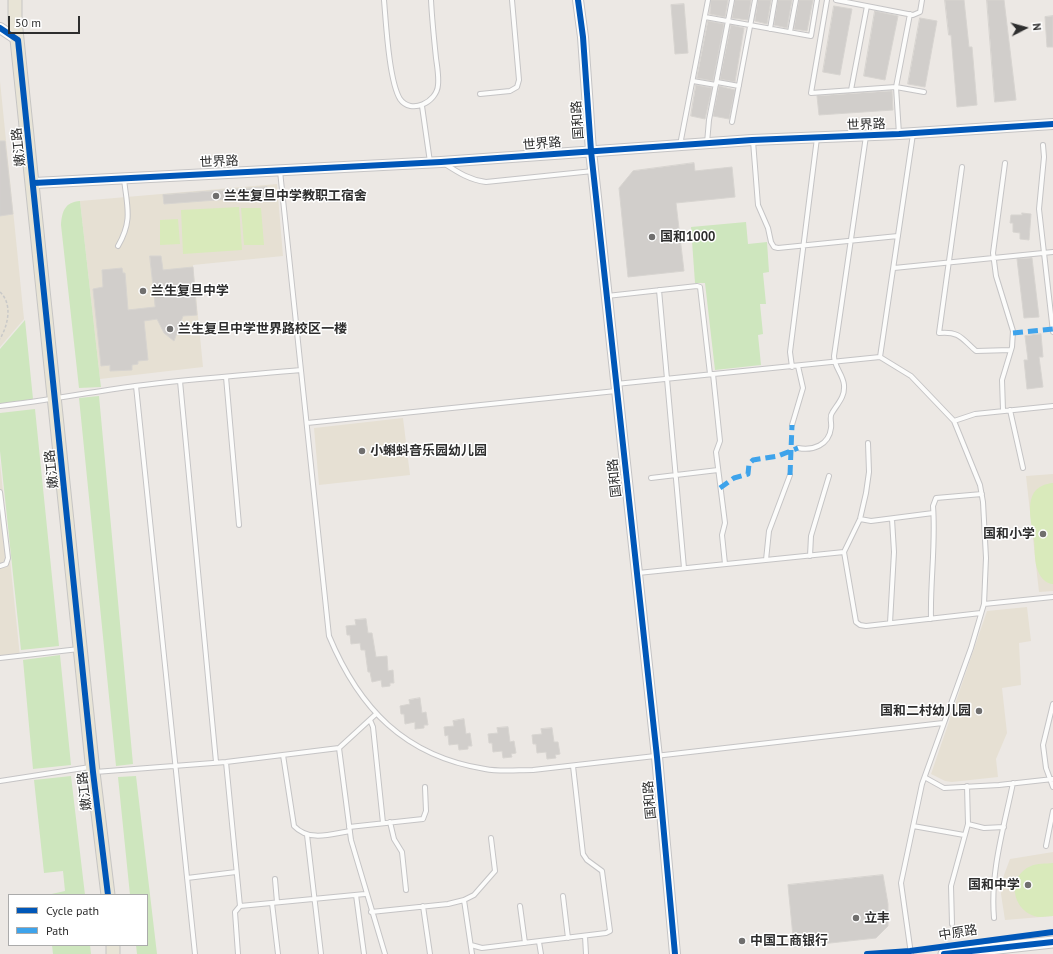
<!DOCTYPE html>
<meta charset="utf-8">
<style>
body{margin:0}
#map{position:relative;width:1053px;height:954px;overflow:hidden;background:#ece8e4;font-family:"PT Sans",sans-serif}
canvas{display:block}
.legend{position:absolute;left:8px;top:894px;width:140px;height:52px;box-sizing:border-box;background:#fff;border:1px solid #ababab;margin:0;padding:5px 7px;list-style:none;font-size:12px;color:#2e2e2e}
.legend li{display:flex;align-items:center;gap:8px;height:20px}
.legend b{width:20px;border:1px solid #ababab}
.north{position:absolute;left:1005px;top:8px;width:40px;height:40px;-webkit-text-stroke:3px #fff;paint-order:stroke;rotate:84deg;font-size:11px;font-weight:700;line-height:16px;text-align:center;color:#2e2e2e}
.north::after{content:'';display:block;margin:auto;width:14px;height:18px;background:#2e2e2e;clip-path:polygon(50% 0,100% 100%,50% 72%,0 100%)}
.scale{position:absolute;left:8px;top:16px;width:72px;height:18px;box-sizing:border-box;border:2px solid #2e2e2e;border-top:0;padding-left:5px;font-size:12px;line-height:14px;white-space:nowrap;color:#2e2e2e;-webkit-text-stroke:3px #fff;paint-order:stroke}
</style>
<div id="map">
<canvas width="1053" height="954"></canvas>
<ul class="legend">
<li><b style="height:5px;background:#0057b8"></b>Cycle path</li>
<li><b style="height:5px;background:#3ea3eb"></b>Path</li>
</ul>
<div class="north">N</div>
<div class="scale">50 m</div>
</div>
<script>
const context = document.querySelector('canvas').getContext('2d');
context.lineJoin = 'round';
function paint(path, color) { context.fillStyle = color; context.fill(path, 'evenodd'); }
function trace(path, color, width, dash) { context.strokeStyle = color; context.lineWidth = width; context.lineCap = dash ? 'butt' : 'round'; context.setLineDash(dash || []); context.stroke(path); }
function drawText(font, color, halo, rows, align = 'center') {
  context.font = font + ' "PT Sans","Noto Sans SC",sans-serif'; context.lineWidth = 3; context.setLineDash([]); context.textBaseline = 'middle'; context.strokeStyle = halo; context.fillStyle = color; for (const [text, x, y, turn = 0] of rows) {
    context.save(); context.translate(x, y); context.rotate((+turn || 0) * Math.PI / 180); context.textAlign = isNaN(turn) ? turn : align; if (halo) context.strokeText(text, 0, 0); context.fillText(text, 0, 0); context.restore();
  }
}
paint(new Path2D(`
 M0 81 24 319 0 347Z
 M277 184 283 256 193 265 203 367 100 379 80 201Z
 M403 418 410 475 319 485 314 428Z
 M0 463 20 657 0 659Z
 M1053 474V591L1039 592 1026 476Z
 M1027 607 1031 641 1019 643 1021 685 1002 688 1007 733 996 759 998 777 952 782 945 781 931 774 987 611Z
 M1053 852V916L1005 920 1001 894 1004 875 1010 859Z`), '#e6e0d3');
paint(new Path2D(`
 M80 201 100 379 101 387 79 388 61 225C62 211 65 202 80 201Z
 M746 222 748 244 767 242 769 272 763 273 766 304H760L763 334 758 335 761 365 715 370 705 283H695L691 227Z
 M25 320 33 399 0 404V349Z
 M99 396 133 764 116 766 79 398Z
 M35 409 59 646 21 650 0 451V413Z
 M60 655 71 765 33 769 23 660Z
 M71 776 85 895H47L65 891 63 871 44 873 34 780Z
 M136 776 157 954H137L136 945H147V895H130L118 777Z
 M52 945H90L91 954H53Z`), '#cee6be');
paint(new Path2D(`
 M239 207 242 250 183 254 181 210Z
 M241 208H261L264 245H244Z
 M178 219 180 244 160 245V220Z
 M1053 483V584C1046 584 1040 577 1038 571 1034 562 1035 550 1034 540 1031 518 1021 486 1053 483Z
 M1053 863V916C1047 916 1040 918 1034 916 1011 908 1007 876 1031 866 1037 863 1046 864 1053 863Z`), '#d9eabb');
const building = new Path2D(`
 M711 0H728L725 17 710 14Z
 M735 0H751L748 20 732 18Z
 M758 0H771L767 24 755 21Z
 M778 0H792L787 28 774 25Z
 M799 0H813L807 31 794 29Z
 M945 0H964L969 47H972L977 105 957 107 951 35H949Z
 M987 0H1004L1016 100 995 102Z
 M684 4 688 53 675 54 671 5Z
 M834 6 852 9 840 75 823 72Z
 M875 11 898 16 885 80 864 76Z
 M1053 16V47H1047L1045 17Z
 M920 18 937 21 925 87 908 84Z
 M708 21 724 24 713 81 697 78Z
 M731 25 744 28 735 82 720 79Z
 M696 85 712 88 705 119 691 116Z
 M719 86 735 90 729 119 713 116Z
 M892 91 893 110 819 115 817 96Z
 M0 141H5L13 214 0 216Z
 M694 163 695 171 732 167 735 197 676 203 684 271 628 277 619 188 633 171Z
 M267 187 268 196 164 204 163 195Z
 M1022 213 1031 214 1029 240 1020 239V233L1013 232V223H1010L1011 215H1022Z
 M150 256H161L163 270 193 267 197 315 183 316 174 341 164 333 157 319 144 321 148 360 138 361V364L132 365V370L110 371V365L101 366 93 289 103 287 102 270 122 268 123 273H125L128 310 155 307Z
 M1032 258 1039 317 1024 318 1017 259Z
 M1041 334 1043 357H1039L1043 387 1027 389 1024 360H1028L1025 336Z
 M366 619 368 633H372L376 657 387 656 388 671 393 670 394 683H390V686L382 687 381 680 372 682 370 672H368L365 650H361L360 643 351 644 350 635H347L346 626 356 625 355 620Z
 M420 698 422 713 426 712 428 725H424V728L415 729V722L405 724 404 714H401L400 706 410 704 409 700Z
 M464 719 466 734 470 733 472 746H468V749L459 750 458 744 449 745 448 735 445 736 444 727 454 726 453 721Z
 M508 727 510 742 514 741 516 753 511 754 512 757 503 758 502 751 493 752 492 743H489L488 734 498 733 497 728Z
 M552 728 554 742H558L560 754 555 755 556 758 547 759 546 752 537 753 536 744H533L532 735 542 734 541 729Z
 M883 875 888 904V926L876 938 794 947 788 885Z`);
paint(building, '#d1cecb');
trace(building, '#d7d4d0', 1);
const service = new Path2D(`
 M384 0C386 23 389 81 400 99 411 115 437 102 438 85 439 76 437 66 436 58 434 39 432 19 431 0
 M827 0 811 93 896 87 924 92
 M836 0 913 15 920 12 922 0
 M705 17 811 36 817 0
 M770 29 775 0
 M790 32 796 0
 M693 81 716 85
 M717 82 739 86
 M851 90 867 6
 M480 94 510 91 517 87 519 80 512 0
 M422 106 430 162
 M732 122 755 0
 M899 134 896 87 910 14
 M753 141 758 205 768 228 771 242 774 247 778 248 898 236
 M707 143 709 120 732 0
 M680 145 708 0
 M1043 145 1044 157 1039 209 1053 332
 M445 164C459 173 470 180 486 182L593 171
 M962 167 939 333C960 331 962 339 976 351L1011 350
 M280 171 329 636C359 708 404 756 485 769 500 772 517 770 533 770L943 723
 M118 246C133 220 127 207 124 179
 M894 268 1053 252
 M659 290 684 568
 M607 296 697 286 700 287 710 374
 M880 357 913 134
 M792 367 790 352 817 138
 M713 374 720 441 716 452 725 523 722 535 725 564
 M226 377 239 525
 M180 381 216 762
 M616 384 880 357 911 376 954 421 980 485 983 502 986 558 984 604 971 648 922 784 901 883 911 954
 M136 386 195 954
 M0 406C45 401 90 392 135 386 190 379 246 375 301 370
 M1003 410 1002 380 1012 347 1013 331 996 276 993 253 1005 163
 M1010 410 1023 468
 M954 421 975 414 1053 406
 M307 423 616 391
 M792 425 803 388 798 366
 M868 443 869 472 866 493 860 519 844 552 856 622 860 625 866 626 981 613
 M798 448C813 451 829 445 831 428 832 423 829 417 832 413 838 403 845 397 844 385 843 374 834 367 834 356L866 136
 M651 478 718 470
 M0 492 8 558 6 564 0 566
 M860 519 871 521 933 513
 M810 556 811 536 829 476
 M766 560 769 531 790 475
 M638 573 844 552
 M984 604 1053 597
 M931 619C930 581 936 544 933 506L936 498 982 494
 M890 623 894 552 892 519
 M0 658 79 649
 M1053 704 1043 745 1046 768 1053 787
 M370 720 373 727 383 823
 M339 748 351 840 385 954
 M283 755 294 826C309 842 331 834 350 831
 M226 762 240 906
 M95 772 226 762 339 748 376 714
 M926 778 944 788 999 785 1053 779
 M0 781 90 767
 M390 822 394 839 402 852 406 890
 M968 824 984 828 1004 827
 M913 826 964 835
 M349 827 423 819 426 811 425 787
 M307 835 321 954
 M1046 846 1053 811
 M187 878 236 872
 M275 879 277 902
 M356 895 364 954
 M563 896 568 938
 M464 900 472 954
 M272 903 278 954
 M423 906 430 954
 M520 906 525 943
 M371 912 448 904 464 900 474 895 495 871 491 838
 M994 918C990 872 1004 827 1013 783
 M952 924 951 886 968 824 967 786
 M585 936 586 954
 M539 942 541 954
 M471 945 482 948 606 933 610 931 602 871 587 860 583 854 573 766
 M238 954 235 912 240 906 365 894`);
const tertiary = new Path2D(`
 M578 0 583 37 591 151 657 757 675 954
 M0 28 18 40
 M34 183 441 162 752 140 899 134 1053 124`);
const secondary = new Path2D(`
 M944 954 1053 942`);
const primary = new Path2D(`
 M15 0V20L93 772 108 895
 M113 945V954`);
trace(service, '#c5c4c5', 6);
trace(tertiary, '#c5c4c5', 12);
trace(secondary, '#c5c4c5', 13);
trace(primary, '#c6c5c4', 15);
trace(new Path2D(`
 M0 292C13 304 8 325 0 339`), '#c9c9c8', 1.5, [3, 2]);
trace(service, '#fcfcfb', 4);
trace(tertiary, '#fcfcfb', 10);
trace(secondary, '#fcfcfb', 11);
trace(primary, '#e8e4d6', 13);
trace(new Path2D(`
 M1013 333 1053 329
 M790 475 792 425
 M720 488 734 478 748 474 749 464 753 460 778 456 798 448`), '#3ea3eb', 5, [10, 5]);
trace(new Path2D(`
 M578 0 583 37 591 151 657 757 675 954
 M0 28 18 40 93 772 108 895
 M34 183 441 162 752 140 899 134 1053 124
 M867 954 910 951 1053 932
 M944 954 1053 942`), '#0057b8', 6);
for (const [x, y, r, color] of [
 [216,196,4,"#706f6e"],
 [652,237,4,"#706f6e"],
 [143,291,4,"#706f6e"],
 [170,329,4,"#706f6e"],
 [362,451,4,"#706f6e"],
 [1043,534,4,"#706f6e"],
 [979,711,4,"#706f6e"],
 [1028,885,4,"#706f6e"],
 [856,918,4,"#706f6e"],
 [742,941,4,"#706f6e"]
]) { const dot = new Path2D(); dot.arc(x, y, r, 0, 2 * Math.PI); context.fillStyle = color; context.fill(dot); trace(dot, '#fff', 1.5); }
drawText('13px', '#2e2e2e', '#fff', [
 ["国和路",578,120,-94],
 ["世界路",866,125,-2],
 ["世界路",542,144,-5],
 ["嫩江路",19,147,-96],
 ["世界路",219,162,-3],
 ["嫩江路",52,469,-96],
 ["国和路",615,478,-96],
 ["嫩江路",85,791,-97],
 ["国和路",650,800,-95],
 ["中原路",958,933,-9]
]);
drawText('bold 13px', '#2e2e2e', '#fff', [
 ["兰生复旦中学教职工宿舍",224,196],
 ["国和1000",660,237],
 ["兰生复旦中学",151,291],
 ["兰生复旦中学世界路校区一楼",178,329],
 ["小蝌蚪音乐园幼儿园",370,451],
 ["国和小学",1035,534,"right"],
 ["国和二村幼儿园",971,711,"right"],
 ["国和中学",1020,885,"right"],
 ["立丰",864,918],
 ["中国工商银行",750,941]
], 'left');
</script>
